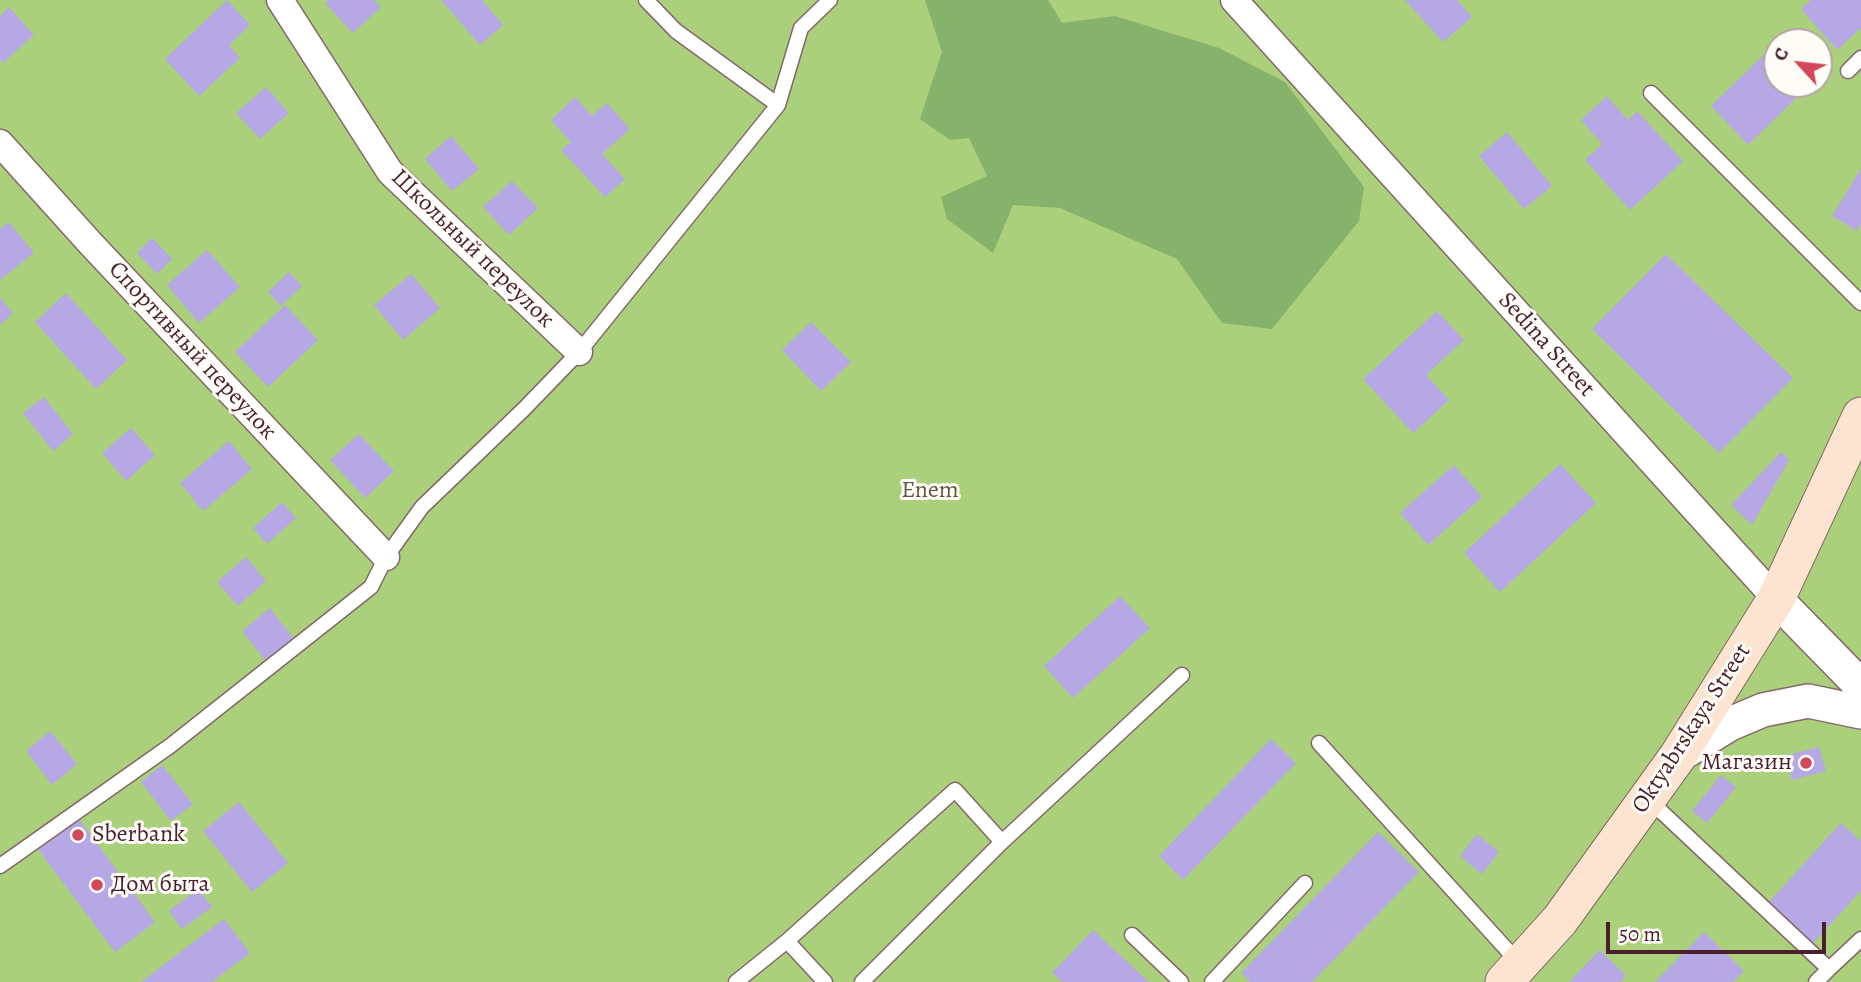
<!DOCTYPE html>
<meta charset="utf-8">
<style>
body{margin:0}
#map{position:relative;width:1861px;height:982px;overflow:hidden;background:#f5ecd8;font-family:Alegreya,serif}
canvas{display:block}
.north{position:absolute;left:1763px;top:28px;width:70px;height:70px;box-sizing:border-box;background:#fdfcf7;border:2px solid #b5a4a5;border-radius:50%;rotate:297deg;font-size:19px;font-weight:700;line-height:28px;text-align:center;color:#4a1f2b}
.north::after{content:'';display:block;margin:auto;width:24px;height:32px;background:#d1495b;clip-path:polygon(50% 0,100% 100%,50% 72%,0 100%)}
.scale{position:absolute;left:1606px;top:922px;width:220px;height:32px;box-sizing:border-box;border:4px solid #4a1f2b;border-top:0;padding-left:9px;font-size:21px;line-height:24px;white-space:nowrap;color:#4a1f2b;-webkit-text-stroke:5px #fdfcf7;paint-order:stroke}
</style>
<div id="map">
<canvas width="1861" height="982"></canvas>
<div class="north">С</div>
<div class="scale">50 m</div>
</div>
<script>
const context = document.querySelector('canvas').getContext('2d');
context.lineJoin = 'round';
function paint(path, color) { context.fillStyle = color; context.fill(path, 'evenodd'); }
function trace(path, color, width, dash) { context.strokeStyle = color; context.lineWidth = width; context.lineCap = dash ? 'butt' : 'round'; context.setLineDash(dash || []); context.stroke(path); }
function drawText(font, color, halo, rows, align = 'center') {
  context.font = font + ' Alegreya,serif'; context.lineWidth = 6; context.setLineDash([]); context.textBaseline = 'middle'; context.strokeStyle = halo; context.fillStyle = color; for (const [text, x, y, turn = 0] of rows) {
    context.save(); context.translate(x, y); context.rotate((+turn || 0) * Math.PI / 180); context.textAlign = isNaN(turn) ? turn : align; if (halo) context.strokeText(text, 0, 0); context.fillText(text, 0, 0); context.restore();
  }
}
paint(new Path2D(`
 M0 0H1861V982H0ZM1777 42H1819V84H1777Z`), '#aad07b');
paint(new Path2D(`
 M925 0H1048L1062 23 1115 16 1219 48 1285 82 1364 187 1359 221 1272 329 1222 323 1177 259 1060 208 1013 205 993 253 947 219 941 197 987 176 969 138 950 140 920 119 942 52Z`), '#87b26b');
paint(new Path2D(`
 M227 0 250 25 229 45 240 58 199 96 165 59Z
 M329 0H374L381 7 353 33 325 3Z
 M441 0H482L503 25 480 45Z
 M1405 0H1457L1472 17 1443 42Z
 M1811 0H1861V28L1837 50 1801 9Z
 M9 7 34 35 3 63 0 59V16Z
 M1775 44 1777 46V84H1811L1748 145 1711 106Z
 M266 87 289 113 260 139 236 113Z
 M1607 96 1628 120 1637 111 1683 161 1630 210 1585 160 1602 144 1581 120Z
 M575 97 592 116 607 103 630 129 602 154 625 179 605 197 561 150 571 142 551 120Z
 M1507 132 1552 186 1524 209 1479 156Z
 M451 136 479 169 452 191 425 159Z
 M1861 169V224L1857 231 1832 216Z
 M512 181 538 208 509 235 483 207Z
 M9 222 34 253 0 280V229Z
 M152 238 172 259 157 274 137 253Z
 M207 250 240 287 199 323 167 285Z
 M1666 254 1793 378 1719 453 1592 329Z
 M289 272 302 286 281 306 268 292Z
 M411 274 440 308 403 340 374 305Z
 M66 293 127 360 96 389 35 322Z
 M0 298 13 313 0 325Z
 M285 305 318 340 268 387 235 352Z
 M1437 311 1464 340 1426 375 1449 400 1413 433 1363 379Z
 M811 322 851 362 821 391 782 350Z
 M44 397 73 434 53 451 23 413Z
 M131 428 155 455 126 481 102 453Z
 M359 434 394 471 365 498 330 460Z
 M229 441 252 469 203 511 180 483Z
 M1781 452 1789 460 1752 525 1731 505Z
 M1560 464 1596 503 1500 592 1464 553Z
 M1454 465 1482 497 1428 545 1400 513Z
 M282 502 296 518 267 544 253 528Z
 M246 557 266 581 238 606 217 582Z
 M1120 596 1150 628 1073 698 1044 666Z
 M270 608 293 638 265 660 242 631Z
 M50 731 77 764 52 785 26 751Z
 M1271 739 1296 763 1183 880 1159 856Z
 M1819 747 1826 771 1792 780 1785 756Z
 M162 765 193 804 171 821 141 782Z
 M1721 775 1736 787 1707 823 1692 811Z
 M239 802 288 863 252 892 203 831Z
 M79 819 155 922 115 952 38 849Z
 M1841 823 1861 841V891L1813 943 1769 902Z
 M1378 832 1419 872 1312 982H1250L1241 973Z
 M1477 834 1499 852 1482 874 1460 856Z
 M198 889 212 907 182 929 169 911Z
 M224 919 250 953 212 982H141Z
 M1093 930 1149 982H1062L1052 973Z
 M1704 932 1744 971 1733 982H1655Z
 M1600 950 1626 976 1620 982H1569Z`), '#b5a8e4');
const service = new Path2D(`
 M646 0 676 31 778 105
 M1848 71 1861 58
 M1651 93 1861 303
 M1319 743 1519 963
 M1649 800 1829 969 1816 982
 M0 866 170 746 371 587 386 557 422 507 524 409 579 352 778 105 801 28 830 0
 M1132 935 1181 982
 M787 941 955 790 1002 842
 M1829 969 1861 939
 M736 982 787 941 825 982
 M862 982 1002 842 1182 675
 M1212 982 1305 883`);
const minor = new Path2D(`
 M280 0 390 172 579 352
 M1234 0 1776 599
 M0 143 91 244 386 557`);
const tertiary = new Path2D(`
 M1776 599 1861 686
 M1678 756 1730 724 1763 710 1808 701 1861 712`);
const secondary = new Path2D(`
 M1504 982 1560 920 1678 756 1776 599 1861 416`);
trace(service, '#866768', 17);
trace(minor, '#866768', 29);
trace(tertiary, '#866768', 36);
trace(secondary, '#866768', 39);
trace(service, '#fff', 14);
trace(minor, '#fff', 26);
trace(tertiary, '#fff', 33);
trace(secondary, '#fde4d1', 37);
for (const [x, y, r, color] of [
 [1806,763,7,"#d1495b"],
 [78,835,7,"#d1495b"],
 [97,885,7,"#d1495b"]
]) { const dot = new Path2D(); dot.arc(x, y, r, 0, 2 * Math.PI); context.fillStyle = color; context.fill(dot); trace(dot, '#fdfcf7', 2.5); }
drawText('24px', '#4a1f2b', '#fdfcf7', [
 ["Школьный переулок",472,249,44],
 ["Sedina Street",1546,345,48],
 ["Спортивный переулок",192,351,47],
 ["Oktyabrskaya Street",1692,729,-57]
]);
drawText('24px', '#675443', '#fdfcf7', [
 ["Enem",930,491]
]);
drawText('24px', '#4a1f2b', '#fdfcf7', [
 ["Магазин",1792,763,"right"],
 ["Sberbank",92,835],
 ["Дом быта",111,885]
], 'left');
</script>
